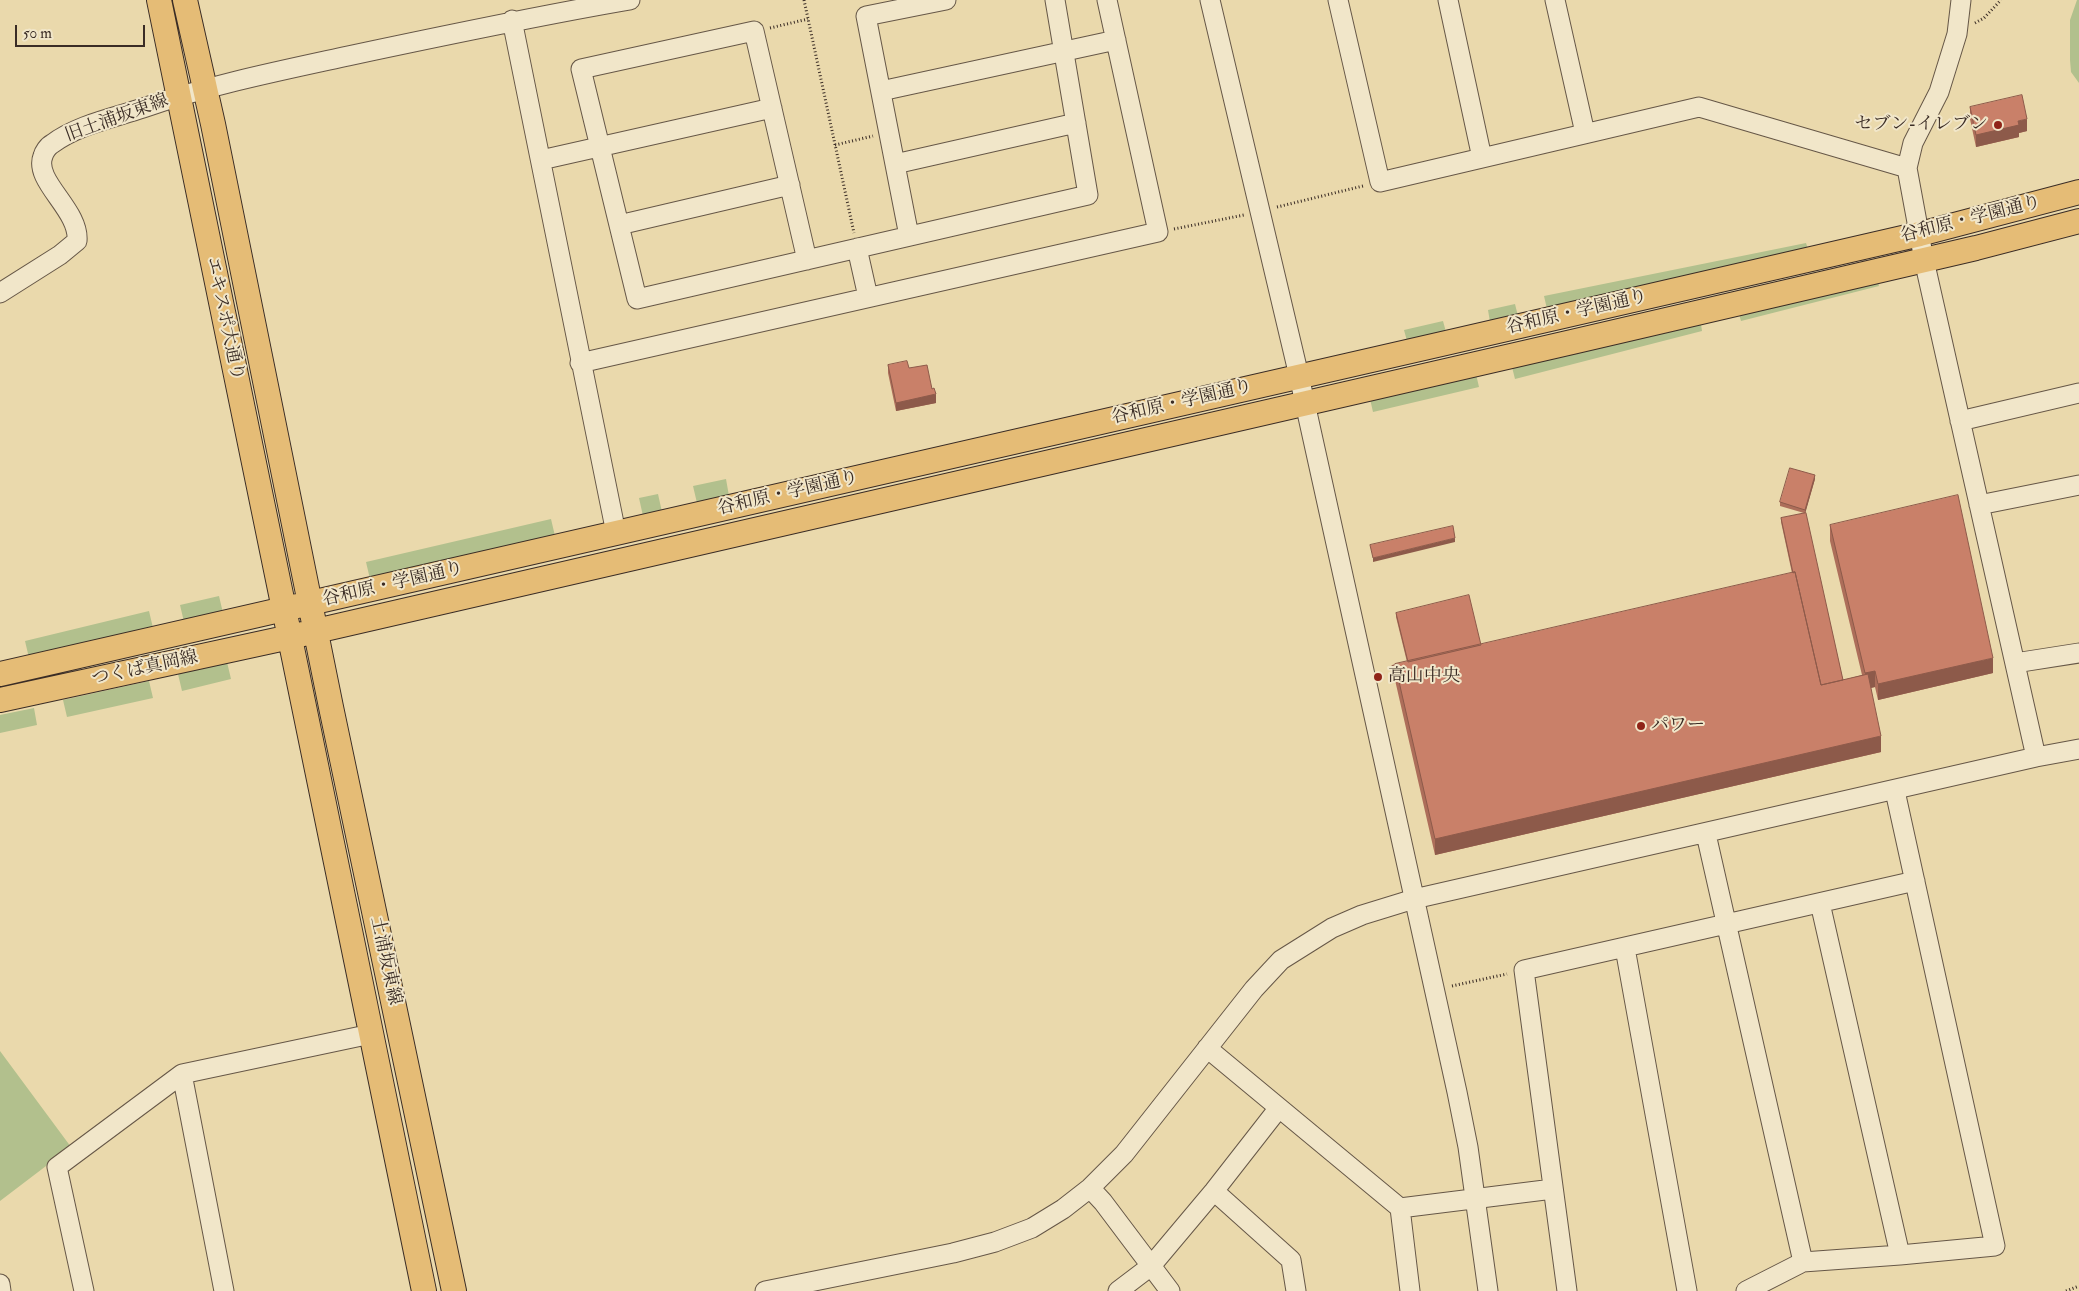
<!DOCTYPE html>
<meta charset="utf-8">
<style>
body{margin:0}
#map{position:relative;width:2079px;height:1291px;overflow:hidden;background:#ead9ac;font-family:"IM FELL Double Pica",serif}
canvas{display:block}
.scale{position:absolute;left:15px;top:25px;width:130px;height:22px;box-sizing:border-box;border:2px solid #3a2c25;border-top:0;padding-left:6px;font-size:15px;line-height:18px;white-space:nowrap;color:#3a2c25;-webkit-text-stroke:4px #f1e6c9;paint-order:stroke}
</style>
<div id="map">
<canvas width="2079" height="1291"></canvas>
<div class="scale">50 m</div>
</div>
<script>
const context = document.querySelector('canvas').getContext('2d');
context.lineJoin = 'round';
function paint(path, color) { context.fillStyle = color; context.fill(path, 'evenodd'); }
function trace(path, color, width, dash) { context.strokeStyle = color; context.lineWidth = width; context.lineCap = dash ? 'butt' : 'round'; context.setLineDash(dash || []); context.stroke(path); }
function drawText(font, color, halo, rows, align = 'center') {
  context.font = font + ' "IM FELL Double Pica","Noto Serif JP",serif'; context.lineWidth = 4; context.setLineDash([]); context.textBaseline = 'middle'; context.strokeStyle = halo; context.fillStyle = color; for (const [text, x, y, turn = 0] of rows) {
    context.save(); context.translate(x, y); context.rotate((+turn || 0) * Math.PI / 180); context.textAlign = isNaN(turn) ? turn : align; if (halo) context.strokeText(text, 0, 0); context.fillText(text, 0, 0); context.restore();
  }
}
paint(new Path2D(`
 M2077 0H2079V83L2071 72 2070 60V20Z
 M1806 243 1808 249 1547 309 1544 296Z
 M1878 282 1879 286 1741 321 1739 314Z
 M1515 304 1518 316 1490 322 1488 310Z
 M1443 321 1446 332 1407 341 1404 330Z
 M1701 324 1702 331 1515 379 1512 367Z
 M1476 374 1479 387 1373 412 1370 399Z
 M726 479 729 496 697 503 693 486Z
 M658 494 662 512 643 516 639 498Z
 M551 519 555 536 370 579 366 562Z
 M219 596 223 613 184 622 180 605Z
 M149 611 153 628 29 658 25 641Z
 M227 662 231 679 182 691 178 674Z
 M149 681 153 698 67 717 63 700Z
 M34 708 37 725 0 733V715Z
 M0 1051 71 1147 0 1201Z`), '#b2c08d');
const minor = new Path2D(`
 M1210 0 1299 376 1457 1092 1468 1147 1488 1291
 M1338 0 1380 182 1699 107 1907 168
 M1448 0 1482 158
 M1555 0 1585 133
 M512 20 616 533
 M881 91 1116 40
 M541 160 772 108
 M895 164 1076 123
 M619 225 790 185
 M909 236 866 16 946 0
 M857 248 868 297
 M807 260 754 31 581 69 637 299 1088 195 1055 0
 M0 293 60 255 77 241C80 210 33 181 43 156 44 152 48 146 52 144 77 125 113 118 143 108 210 85 279 71 348 56 442 36 536 16 630 0
 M580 363 1158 232 1107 0
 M1960 421 2079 393
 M1979 505 2079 485
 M2015 663 2079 653
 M2036 757 2079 749
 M1706 834 1803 1262 1900 1255
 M1820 903 1900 1255 1995 1246 1895 791
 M1625 948 1687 1291
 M1207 1048 1400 1208 1410 1291
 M182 1074 224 1291
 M1090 1188 1103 1202 1170 1291
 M1214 1191 1291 1260 1296 1291
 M1400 1208 1553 1189
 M0 1284 1 1291
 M84 1291 57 1167 182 1074 371 1034
 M765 1291 953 1253 995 1242 1032 1228 1063 1209 1090 1188 1124 1154 1254 989 1281 960 1332 928 1362 915 1414 899 2036 757 1924 260 1907 168 1913 143 1939 92 1957 34 1961 0
 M1118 1291 1151 1266 1214 1191 1278 1109
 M1567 1291 1524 970 1915 881
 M1746 1291 1803 1262`);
const major = new Path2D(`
 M159 0 424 1291
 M185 0 213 124 331 707 454 1291
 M0 674C640 529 1280 381 1920 234L2079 192
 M0 700 290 637 1572 342 1976 248 2079 221`);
trace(minor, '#665747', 21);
trace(major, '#3a2c25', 26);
trace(new Path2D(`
 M804 0 854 233
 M1975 23 1984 18 2001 0
 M770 28 808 19
 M835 145 873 136
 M1277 207 1363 186
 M1174 229 1244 215
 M1452 986 1507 974
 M2066 1291 2079 1286`), '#3a2c25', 3, [1, 2.5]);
trace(minor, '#f1e6c9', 19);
trace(major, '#e5bc76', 24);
paint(new Path2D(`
 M1970 107 2027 131 2019 133V137L1976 147 1970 119Z
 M888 365 932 389 936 403 896 411 888 373Z
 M1815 479 1805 513 1843 680 1862 675 1830 541V525L1993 673 1878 700 1875 687 1871 688 1881 752 1435 855 1395 680 1392 670V666L1407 662 1396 617V613L1481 645 1792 573 1781 522V518L1804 513 1780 506V502Z`), '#ad6e5a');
paint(new Path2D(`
 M2027 119V131L2019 133V137L1976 147V135L2018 121Z
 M936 394V403L896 411V403Z
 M1815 475V479L1805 514V510Z
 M1455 538V542L1373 562V558Z
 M1993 658V673L1878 700V684Z
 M1875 671V687L1865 689V673Z
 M1881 736V752L1435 855V839Z`), '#8d5a4a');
const building = new Path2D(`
 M2022 95 2027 119 2018 121 2019 125 1976 135 1970 107Z
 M907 361 909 368 927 365 932 389 934 388 936 394 896 403 888 365Z
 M1790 468 1815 475 1805 510 1780 502Z
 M1958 495 1993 658 1878 684 1875 671 1865 673 1830 525Z
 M1806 513 1843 680 1821 685 1795 572 1793 573 1781 518Z
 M1453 526 1455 538 1373 558 1370 545Z
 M1795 572 1821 685 1868 674 1881 736 1435 839 1395 664Z
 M1469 595 1481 645 1408 662 1396 613Z
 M1395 665V676L1392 666Z`);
paint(building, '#c98069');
trace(building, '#8d5a4a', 1);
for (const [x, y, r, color] of [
 [1998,125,5,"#8f2418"],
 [1378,677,5,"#8f2418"],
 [1641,726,5,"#8f2418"]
]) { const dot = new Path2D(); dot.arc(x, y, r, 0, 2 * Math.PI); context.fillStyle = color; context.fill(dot); trace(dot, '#f1e6c9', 2); }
drawText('18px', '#3a2c25', '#f1e6c9', [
 ["旧土浦坂東線",117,119,-20],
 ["谷和原・学園通り",1971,220,-14],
 ["谷和原・学園通り",1577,313,-13],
 ["エキスポ大通り",224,319,78],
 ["谷和原・学園通り",1182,403,-13],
 ["谷和原・学園通り",788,494,-13],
 ["谷和原・学園通り",393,585,-13],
 ["つくば真岡線",145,669,-12],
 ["土浦坂東線",385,961,78]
]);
drawText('18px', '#3a2c25', '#f1e6c9', [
 ["セブン-イレブン",1988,125,"right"],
 ["高山中央",1388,677],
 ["パワー",1651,726]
], 'left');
</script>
